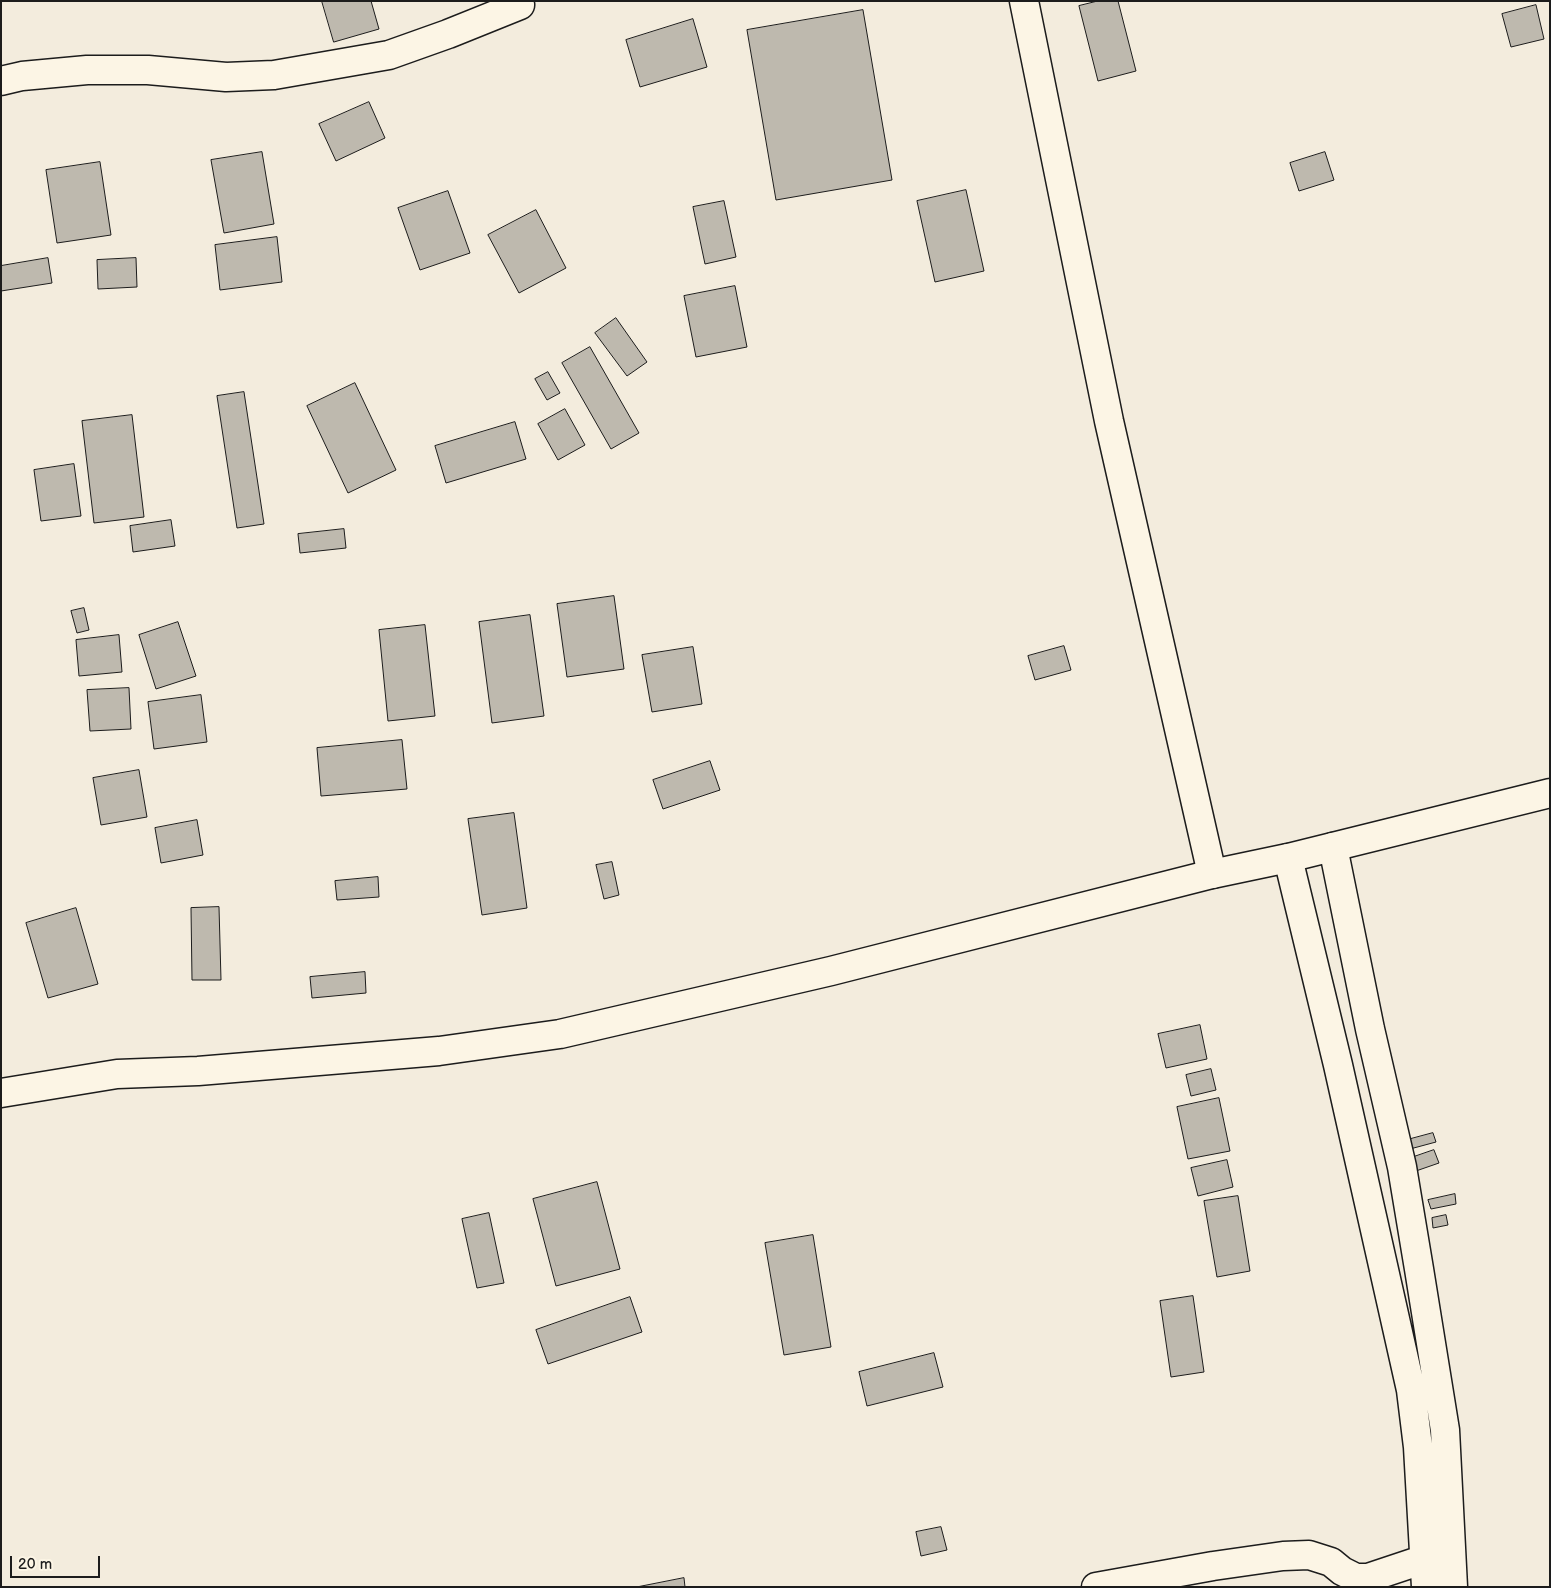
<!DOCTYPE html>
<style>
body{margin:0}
#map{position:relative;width:1551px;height:1588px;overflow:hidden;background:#f3ecdd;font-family:"Balsamiq Sans",sans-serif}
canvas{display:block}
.frame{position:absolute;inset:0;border:2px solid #1c1c1c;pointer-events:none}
.scale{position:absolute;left:10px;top:1556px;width:90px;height:22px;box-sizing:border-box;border:2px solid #1c1c1c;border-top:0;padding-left:6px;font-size:15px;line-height:18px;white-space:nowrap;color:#1c1c1c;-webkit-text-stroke:4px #fcf5e5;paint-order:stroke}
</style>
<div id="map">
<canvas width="1551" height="1588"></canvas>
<div class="frame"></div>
<div class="scale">20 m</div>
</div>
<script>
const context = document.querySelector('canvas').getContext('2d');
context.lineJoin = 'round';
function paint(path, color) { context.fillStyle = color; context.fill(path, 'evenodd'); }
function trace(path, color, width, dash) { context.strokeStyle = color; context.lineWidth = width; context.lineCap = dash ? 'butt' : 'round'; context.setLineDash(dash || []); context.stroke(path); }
const building = new Path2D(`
 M322 1H371L379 29 334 42Z
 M1098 1H1118L1136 71 1098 81 1079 6Z
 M1536 5 1544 39 1511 47 1502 14Z
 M863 10 892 180 776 200 747 30Z
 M693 19 707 67 640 87 626 40Z
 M369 102 385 138 336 161 319 124Z
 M262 152 274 224 224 233 211 160Z
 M1325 152 1334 180 1299 191 1290 163Z
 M100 162 111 235 57 243 46 170Z
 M966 190 984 271 935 282 917 201Z
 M448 191 470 253 420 270 398 208Z
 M724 201 736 257 705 264 693 207Z
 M536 210 566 268 519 293 488 235Z
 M277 237 282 282 220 290 215 245Z
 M48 258 52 283 1 291V266Z
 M136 258 137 287 98 289 97 260Z
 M735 286 747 347 696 357 684 296Z
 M616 318 647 362 627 376 595 333Z
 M590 347 639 433 611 449 562 363Z
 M548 372 560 393 547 400 535 379Z
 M355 383 396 470 348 493 307 406Z
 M244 392 264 524 237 528 217 396Z
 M565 409 585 445 558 460 538 424Z
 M132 415 144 517 94 523 82 421Z
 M515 422 526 459 446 483 435 446Z
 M74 464 81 516 41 521 34 470Z
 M171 520 175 546 133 552 130 526Z
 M344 529 346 548 300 553 298 534Z
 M614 596 624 669 567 677 557 604Z
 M84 608 89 630 77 633 71 611Z
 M530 615 544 716 492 723 479 622Z
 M178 622 196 676 156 689 139 635Z
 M425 625 435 716 388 721 379 630Z
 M119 635 122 672 79 676 76 640Z
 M1064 646 1071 670 1035 680 1028 656Z
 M693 647 702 704 652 712 642 655Z
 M129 688 131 729 90 731 87 690Z
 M201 695 207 742 154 749 148 702Z
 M402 740 407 789 321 796 317 748Z
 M710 761 720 790 663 809 653 780Z
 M139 770 147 817 101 825 93 778Z
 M514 813 527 908 482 915 468 819Z
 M197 820 203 855 161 863 155 828Z
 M612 862 619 895 604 899 596 865Z
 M378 877 379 897 337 900 335 881Z
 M219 907 221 980H192L191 908Z
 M76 908 98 984 48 998 26 923Z
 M365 972 366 993 312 998 310 977Z
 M1200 1025 1207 1059 1166 1068 1158 1034Z
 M1211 1069 1216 1090 1191 1096 1186 1075Z
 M1219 1098 1230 1151 1188 1159 1177 1107Z
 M1433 1133 1436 1142 1410 1149 1407 1140Z
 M1434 1150 1439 1163 1413 1172 1408 1159Z
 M1227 1160 1233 1187 1198 1196 1191 1168Z
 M597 1182 620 1269 556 1286 533 1199Z
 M1455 1194 1456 1204 1431 1209 1428 1200Z
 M1238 1196 1250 1271 1217 1277 1204 1201Z
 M489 1213 504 1283 477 1288 462 1219Z
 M1446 1215 1448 1225 1433 1228 1432 1218Z
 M813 1235 831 1347 784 1355 765 1243Z
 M1193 1296 1204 1372 1171 1377 1160 1301Z
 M630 1297 642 1332 548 1364 536 1330Z
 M934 1353 943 1387 867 1406 859 1372Z
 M941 1527 947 1550 921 1556 916 1532Z
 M684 1578 685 1587H637Z`);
paint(building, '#beb9ae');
trace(building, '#1c1c1c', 1);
const minor = new Path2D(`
 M1024 1 1109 421 1212 874
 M1 81 22 76 87 70H148L226 77 274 75 389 55 448 34 520 5
 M1333 847 1370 1029 1402 1167 1419 1269 1445 1430 1453 1587
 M1288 858 1338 1065 1411 1390 1418 1447 1426 1587
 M1096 1587 1213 1566 1283 1556 1309 1555 1331 1562 1342 1571 1356 1578H1368L1425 1559`);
const primary = new Path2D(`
 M1 1093 117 1074 198 1071 439 1051 560 1034 831 971 1212 874 1288 858 1550 793`);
trace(minor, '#1c1c1c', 31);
trace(primary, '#1c1c1c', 31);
trace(minor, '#fcf5e5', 28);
trace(primary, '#fcf5e5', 28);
</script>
